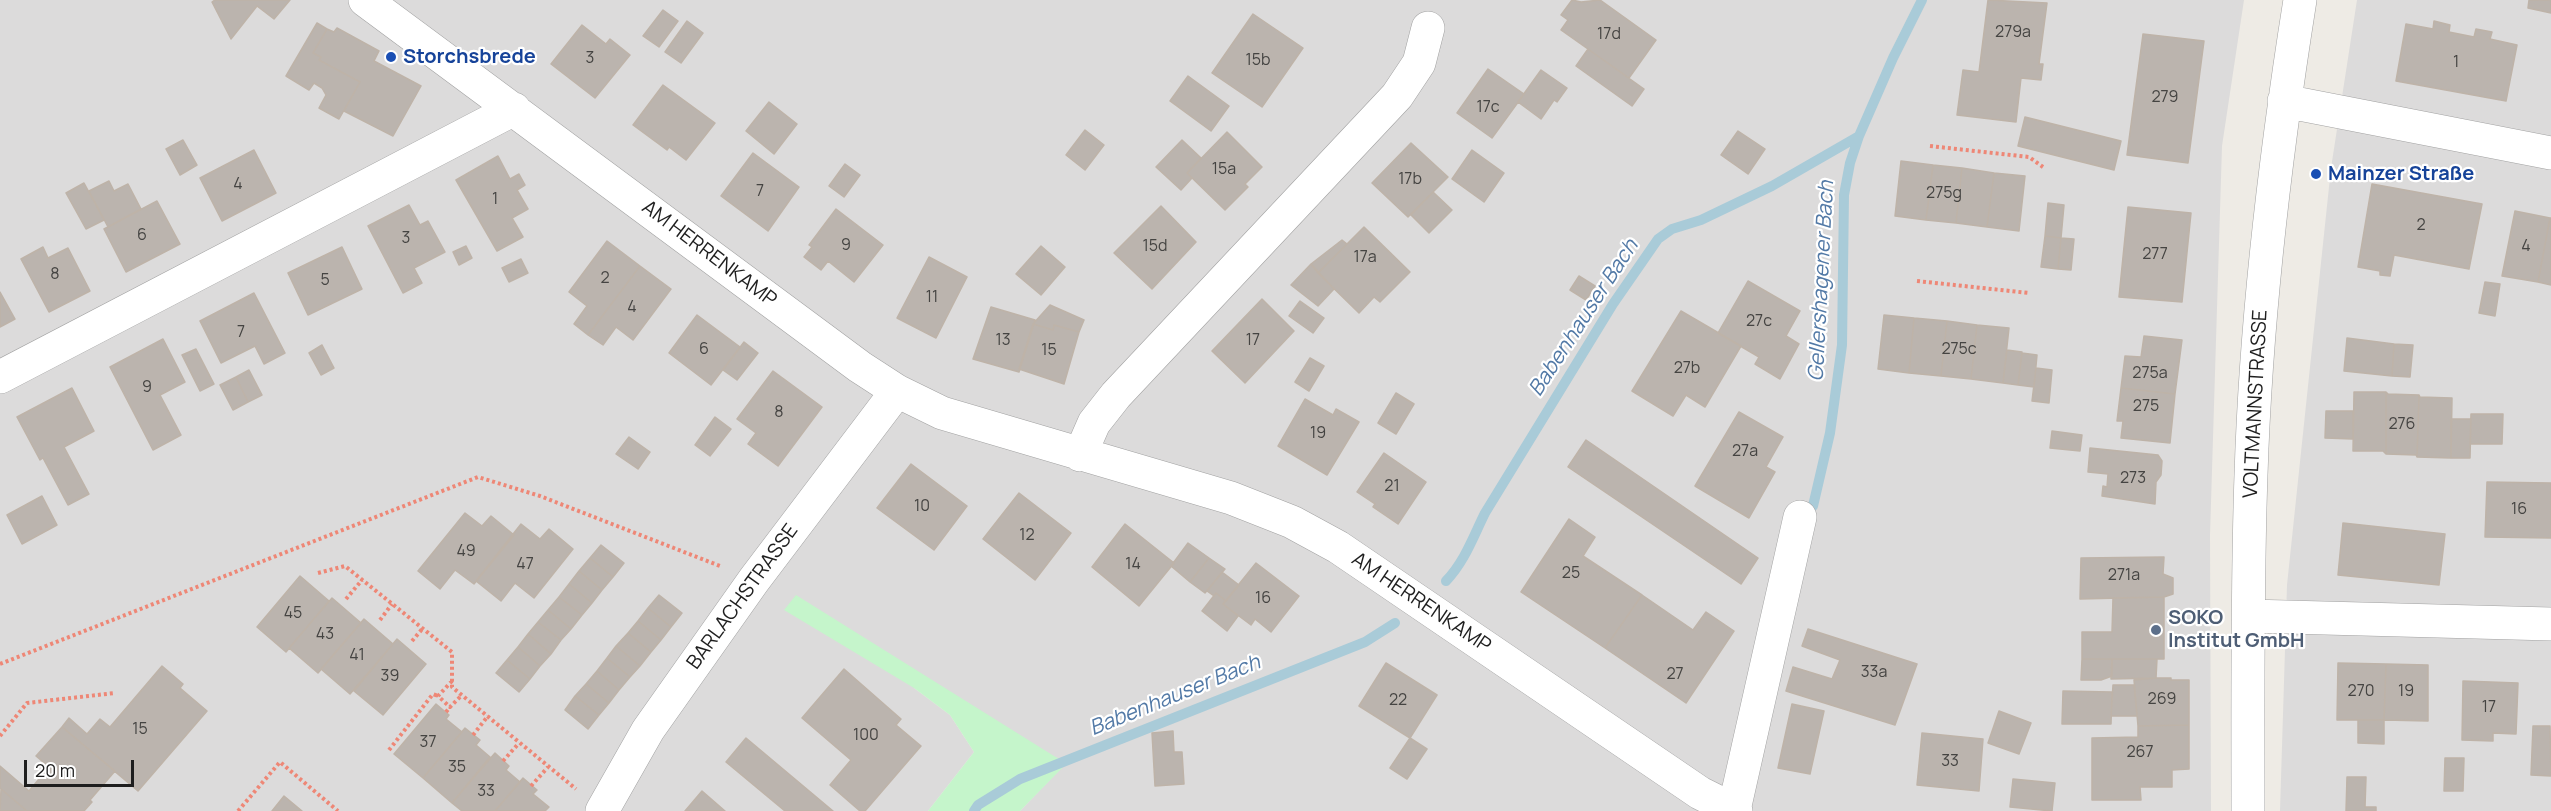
<!DOCTYPE html>
<meta charset="utf-8">
<style>
body{margin:0}
#map{position:relative;width:2551px;height:811px;overflow:hidden;background:#eeebe5;font-family:Manrope,sans-serif}
canvas{display:block}
.scale{position:absolute;left:24px;top:760px;width:110px;height:27px;box-sizing:border-box;border:3px solid #1e1e1e;border-top:0;padding-left:8px;font-size:18px;line-height:21px;white-space:nowrap;color:#1e1e1e;-webkit-text-stroke:4px #fff;paint-order:stroke}
</style>
<div id="map">
<canvas width="2551" height="811"></canvas>
<div class="scale">20 m</div>
</div>
<script>
const context = document.querySelector('canvas').getContext('2d');
context.lineJoin = 'round';
function paint(path, color) { context.fillStyle = color; context.fill(path, 'evenodd'); }
function trace(path, color, width, dash) { context.strokeStyle = color; context.lineWidth = width; context.lineCap = dash ? 'butt' : 'round'; context.setLineDash(dash || []); context.stroke(path); }
function drawText(font, color, halo, rows, align = 'center') {
  context.font = font + ' Manrope,sans-serif'; context.lineWidth = 4.5; context.setLineDash([]); context.textBaseline = 'middle'; context.strokeStyle = halo; context.fillStyle = color; for (const [text, x, y, turn = 0] of rows) {
    context.save(); context.translate(x, y); context.rotate((+turn || 0) * Math.PI / 180); context.textAlign = isNaN(turn) ? turn : align; if (halo) context.strokeText(text, 0, 0); context.fillText(text, 0, 0); context.restore();
  }
}
paint(new Path2D(`
 M0 0H2244L2222 146 2210 535 2211 811H1020L1066 763 914 688 950 715 974 752 928 811H0Z
 M2357 0H2551V811H2280L2287 585 2331 168Z`), '#dcdbdb');
paint(new Path2D(`
 M796 595 1054 756 1067 763 1020 811H928L974 752 950 715 914 688 784 610Z`), '#c5f5cb');
trace(new Path2D(`
 M1813 506 1830 433 1842 345 1844 195 1850 163 1859 136 1893 58 1922 0
 M1446 581C1465 561 1473 537 1485 513L1613 304 1658 239 1672 229 1701 220 1772 186 1859 136
 M974 811 978 805 1020 779 1365 642 1395 623`), '#a9cbd8', 10);
const building = new Path2D(`
 M215 0H290L274 19 257 6 231 39 212 2Z
 M1572 0 1581 2 1600 0 1656 40 1629 78 1561 30 1568 20 1561 15Z
 M1988 0 2047 3 2039 64H2043L2041 80 2021 78 2016 122 1957 115 1963 70 1979 72Z
 M2529 0H2551V13L2528 8Z
 M663 10 678 21 659 47 643 36Z
 M1253 14 1303 48 1262 107 1212 73Z
 M687 21 703 33 681 63 665 52Z
 M2434 21 2450 25 2449 32 2474 37 2476 29 2492 32 2490 39 2517 45 2506 101 2396 81 2406 24 2433 29Z
 M317 23 327 29 313 53 321 57 319 60 360 82 339 119 319 108 326 95 322 88 314 83 309 90 286 76Z
 M582 25 606 44 610 39 630 55 595 98 551 64Z
 M337 28 379 51 374 61 421 86 393 136 344 111 360 82 319 60 321 57 313 53 327 29 334 32Z
 M2143 34 2204 41 2188 163 2127 155Z
 M1588 49 1644 89 1632 106 1576 66Z
 M1488 69 1524 94 1492 138 1457 113Z
 M1541 70 1567 88 1557 102 1554 100 1541 119 1518 102Z
 M1188 76 1229 106 1211 131 1170 101Z
 M663 85 715 123 686 160 669 147 667 150 633 125Z
 M769 102 797 124 774 154 746 131Z
 M2025 117 2121 141 2114 170 2018 146Z
 M1085 130 1104 145 1085 170 1066 155Z
 M1738 131 1765 149 1748 174 1721 155Z
 M1227 132 1262 167 1245 184 1248 187 1225 210 1187 173Z
 M183 140 197 165 180 175 166 149Z
 M1182 140 1201 158 1187 173 1192 178 1181 190 1156 167Z
 M1411 143 1448 177 1408 217 1372 183Z
 M254 150 276 193 222 221 200 178Z
 M1472 150 1504 173 1484 202 1452 179Z
 M753 153 799 187 768 231 721 196Z
 M498 156 510 179 519 174 525 185 517 190 528 209 512 218 523 237 497 251 456 180Z
 M1901 161 1933 165 1926 220 1895 216Z
 M845 164 860 175 844 197 829 186Z
 M1933 165 1962 168 1956 223 1926 220Z
 M1962 168 1994 173 1987 227 1956 223Z
 M1994 173 2025 176 2019 231 1987 227Z
 M109 181 114 191 128 184 141 209 108 227 89 191Z
 M84 183 104 220 86 229 66 193Z
 M2372 184 2482 204 2469 269 2394 255 2390 276 2380 275V271L2358 267Z
 M1433 192 1452 210 1429 233 1411 215Z
 M157 201 180 244 126 272 104 229Z
 M2048 203 2064 205 2061 238 2045 236Z
 M409 205 420 225 428 221 445 252 414 268 422 283 403 293 368 226Z
 M1161 206 1196 242 1152 289 1114 253Z
 M2128 207 2191 213 2182 302 2119 297Z
 M836 209 883 245 854 282 828 261 821 270 804 257 812 247 809 245Z
 M2515 211 2550 218 2538 282 2502 276Z
 M2550 218H2551V285L2538 282Z
 M1364 227 1410 272 1380 302 1374 297 1359 313 1318 273Z
 M2045 236 2061 238 2058 269 2041 267Z
 M2061 238 2074 239 2071 270 2058 269Z
 M1342 240 1347 244 1318 273 1311 264Z
 M607 241 640 266 588 335 574 324 587 306 569 292Z
 M466 246 472 258 459 265 453 252Z
 M1041 246 1065 267 1041 295 1016 274Z
 M43 247 48 258 68 248 90 291 49 312 21 259Z
 M342 247 362 289 308 315 288 273Z
 M929 257 967 277 936 338 897 318Z
 M521 259 528 273 509 282 502 268Z
 M1311 264 1334 289 1318 306 1291 285Z
 M640 266 671 289 633 340 616 327 603 345 588 335Z
 M1579 276 1595 286 1586 300 1570 290Z
 M1748 281 1800 311 1786 336 1799 344 1780 379 1755 364 1759 357 1718 333Z
 M2485 282 2500 284 2495 316 2479 313Z
 M0 292 15 319 0 327Z
 M254 293 285 353 264 364 255 346 221 363 200 321Z
 M1262 299 1294 331 1245 383 1212 351Z
 M1300 301 1324 318 1313 333 1289 316Z
 M1050 305 1084 320 1079 332 1054 325 1053 330 1033 324Z
 M991 307 1035 320 1019 372 973 359Z
 M1681 311 1741 346 1705 407 1686 395 1673 416 1632 391Z
 M697 315 740 347 711 385 669 353Z
 M1884 315 1914 318 1909 373 1878 369Z
 M1914 318 1947 321 1941 376 1909 373Z
 M1947 321 1977 325 1971 379 1941 376Z
 M1033 324 1053 330 1054 325 1079 332 1064 384 1019 369Z
 M1977 325 2009 328 2003 383 1971 379Z
 M2144 336 2182 340 2175 394 2121 388 2125 356 2141 357Z
 M2347 338 2394 344 2392 376 2344 371Z
 M163 339 185 382 160 395 181 435 153 450 110 367Z
 M744 342 758 353 737 380 723 370Z
 M2394 344 2413 345 2410 377 2392 376Z
 M322 345 334 368 321 375 309 353Z
 M196 349 214 384 200 391 182 355Z
 M2007 350 2022 352 2018 385 2003 383Z
 M2022 353 2037 355 2034 387 2018 385Z
 M1310 358 1324 366 1309 391 1295 382Z
 M2036 368 2052 370 2049 403 2032 401Z
 M249 370 262 395 248 402 236 377Z
 M773 371 822 407 778 466 748 444 756 433 737 419Z
 M236 377 248 402 233 410 220 385Z
 M72 388 94 431 64 447 89 494 68 505 43 458 40 460 17 417Z
 M2121 388 2175 394 2170 443 2121 438 2123 421H2117Z
 M2354 392H2386V454L2383 451H2353Z
 M2386 392 2388 394 2419 395 2417 457 2416 455 2386 454Z
 M1396 393 1414 404 1396 434 1378 423Z
 M2419 395 2420 397 2452 398 2451 458 2417 457Z
 M1305 399 1333 415 1336 409 1359 422 1327 475 1278 446Z
 M2326 411H2353V439L2325 438Z
 M1739 412 1783 437 1766 467 1775 472 1749 518 1695 486Z
 M2471 414H2503L2502 444H2470Z
 M715 417 731 429 710 456 695 445Z
 M2451 419H2471L2470 458H2451Z
 M2052 431 2082 435 2080 451 2050 448Z
 M629 437 650 452 638 469 616 454Z
 M1586 440 1758 558 1741 584 1568 467Z
 M2090 448 2158 455 2162 461 2161 475 2156 482 2155 504 2102 496 2103 486 2107 487 2108 474 2088 472Z
 M1384 453 1426 482 1398 524 1373 507 1375 504 1357 492Z
 M911 464 967 506 934 550 877 508Z
 M2487 482 2551 483V538L2485 537Z
 M1019 493 1071 533 1035 580 983 539Z
 M42 496 57 525 22 544 7 515Z
 M465 513 482 526 491 516 514 535 474 584 455 570 440 589 418 571Z
 M1569 519 1595 537 1583 556 1642 595 1605 648 1521 592Z
 M2343 523 2445 534 2439 585 2338 575Z
 M521 524 540 539 549 529 573 549 534 598 515 583 501 601 476 581Z
 M1125 524 1174 563 1139 606 1092 567Z
 M1188 543 1209 558 1190 582 1171 566Z
 M601 545 624 563 613 577 590 558Z
 M2164 557 2163 574 2173 578V594L2164 597 2080 599 2081 558Z
 M590 558 613 577 602 590 579 571Z
 M1209 558 1225 569 1205 593 1190 582Z
 M1256 563 1299 596 1271 632 1255 619 1251 625 1223 604Z
 M579 571 602 590 592 603 569 584Z
 M1222 572 1239 585 1226 601 1216 593 1214 596 1207 591Z
 M300 576 329 601 286 652 257 627Z
 M569 584 592 603 582 615 559 597Z
 M1216 593 1226 601 1223 604 1238 616 1227 631 1202 611Z
 M659 595 682 613 671 627 648 608Z
 M1642 595 1693 630 1706 612 1734 631 1686 703 1605 648Z
 M559 597 582 615 571 629 548 610Z
 M2164 597V659H2082V632H2112L2113 598Z
 M332 598 361 623 318 673 289 648Z
 M648 608 671 627 661 640 638 621Z
 M548 610 571 629 561 640 538 622Z
 M364 619 393 644 350 694 321 669Z
 M638 621 661 640 651 652 628 633Z
 M538 622 561 640 551 654 528 634Z
 M1808 629 1917 664 1895 725 1786 691 1793 667 1832 679 1840 660 1802 646Z
 M628 633 651 652 640 666 616 646Z
 M528 634 551 654 540 666 518 647Z
 M397 639 426 664 383 715 354 691Z
 M616 646 640 666 630 677 607 658Z
 M518 647 540 666 530 679 507 660Z
 M607 658 630 677 619 690 597 671Z
 M2082 659H2112V676L2101 680H2081Z
 M2112 659H2157L2156 678 2111 679Z
 M507 660 530 679 519 692 496 673Z
 M1386 663 1437 695 1410 738 1359 706Z
 M2338 663 2386 664 2384 720H2337Z
 M2386 664 2428 665V721L2384 720Z
 M162 666 183 684 180 688 207 711 138 791 62 727 69 718 87 734 100 719 110 727Z
 M844 669 901 719 896 725 921 746 865 811H860L830 785 851 760 802 718Z
 M597 671 619 690 609 703 586 684Z
 M2156 678H2171V680H2189V725L2138 726 2134 680Z
 M2463 681 2518 683 2516 734 2493 733V741L2462 740Z
 M586 684 609 703 599 715 575 696Z
 M2113 685H2134L2137 716H2111Z
 M2063 691 2112 692 2111 724H2062Z
 M575 696 599 715 588 729 565 710Z
 M436 704 449 715 446 719 462 732 423 778 394 754Z
 M1792 704 1824 711 1810 774 1778 768Z
 M1999 711 2031 723 2019 754 1988 743Z
 M2358 720H2384V744L2358 743Z
 M2189 725V769L2172 770V787H2140L2141 800H2092V738L2138 737V726Z
 M2533 726H2550L2551 776 2531 775Z
 M62 727 115 771 90 800 92 802 84 811H27L0 788V766L29 791 49 767 36 756Z
 M465 728 480 740 476 745 490 757 452 803 423 778Z
 M1173 731 1174 752H1182L1184 784 1155 786 1152 733Z
 M1922 733 1983 739 1979 791 1917 785Z
 M746 738 833 811H785L726 762Z
 M1410 738 1427 749 1407 779 1390 768Z
 M495 753 509 766 506 770 520 782 495 811H462L452 803Z
 M2445 758H2464L2463 791H2444Z
 M2347 777H2366L2365 807H2376V811H2346Z
 M523 778 537 790 533 794 549 807 545 811H495Z
 M2013 779 2055 783 2052 811 2010 807Z
 M1 789 27 811H0Z
 M702 791 725 811H685Z
 M284 796 302 811H272Z`);
paint(building, '#bbb4ae');
trace(building, '#beb3a8', 1.5);
const minor = new Path2D(`
 M365 0 860 367 897 391 942 413 1231 498 1292 522 1338 547 1700 793 1736 811
 M2284 101 2551 153
 M0 377 514 109
 M1080 455 1094 423 1116 395 1397 96 1419 63 1428 28
 M2249 616 2551 624
 M1734 810 1800 517
 M602 811 648 730 754 580 897 391
 M2248 811C2248 699 2247 587 2251 475 2256 315 2275 157 2300 0`);
trace(minor, '#a2a2a2', 34);
trace(new Path2D(`
 M1930 146 2029 157 2043 167
 M1917 281 2029 293
 M318 573 345 566 452 652V687L576 789
 M346 599 362 580
 M380 620 392 604
 M412 641 423 628
 M0 664 478 477 540 496 720 566
 M452 681 438 696 450 707 462 695
 M446 712 450 707
 M473 735 488 716
 M0 736 27 703 115 693
 M389 750 433 694 438 696
 M503 761 519 743
 M531 786 548 767
 M238 811 280 762 338 811`), '#ee8776', 4, [3, 3]);
trace(minor, '#fff', 33);
for (const [x, y, r, color] of [
 [391,57,6,"#1a4fb4"],
 [2316,174,6,"#1a4fb4"],
 [2156,630,6,"#5c6f8a"]
]) { const dot = new Path2D(); dot.arc(x, y, r, 0, 2 * Math.PI); context.fillStyle = color; context.fill(dot); trace(dot, '#fff', 2); }
drawText('16px', '#454442', null, [
 ["279a",2013,33],
 ["17d",1609,35],
 ["3",590,59],
 ["15b",1258,61],
 ["1",2456,63],
 ["279",2165,98],
 ["17c",1488,108],
 ["15a",1224,170],
 ["17b",1410,180],
 ["4",238,185],
 ["7",760,192],
 ["275g",1944,194],
 ["1",495,200],
 ["2",2421,226],
 ["6",142,236],
 ["3",406,239],
 ["9",846,246],
 ["15d",1155,247],
 ["4",2526,247],
 ["277",2155,255],
 ["17a",1365,258],
 ["8",55,275],
 ["2",605,279],
 ["5",325,281],
 ["11",932,298],
 ["4",632,308],
 ["27c",1759,322],
 ["7",241,333],
 ["13",1003,341],
 ["17",1253,341],
 ["6",704,350],
 ["275c",1959,350],
 ["15",1049,351],
 ["27b",1687,369],
 ["275a",2150,374],
 ["9",147,388],
 ["275",2146,407],
 ["8",779,413],
 ["276",2402,425],
 ["19",1318,434],
 ["27a",1745,452],
 ["273",2133,479],
 ["21",1392,487],
 ["10",922,507],
 ["16",2519,510],
 ["12",1027,536],
 ["49",466,552],
 ["47",525,565],
 ["14",1133,565],
 ["25",1571,574],
 ["271a",2124,576],
 ["16",1263,599],
 ["45",293,614],
 ["43",325,635],
 ["41",357,656],
 ["33a",1874,673],
 ["27",1675,675],
 ["39",390,677],
 ["270",2361,692],
 ["19",2406,692],
 ["269",2162,700],
 ["22",1398,701],
 ["17",2489,708],
 ["15",140,730],
 ["100",866,736],
 ["37",428,743],
 ["267",2140,753],
 ["33",1950,762],
 ["35",457,768],
 ["33",486,792]
]);
drawText('bold 20px', '#164399', '#fff', [
 ["Storchsbrede",403,57],
 ["Mainzer Straße",2328,174]
], 'left');
drawText('20px', '#1e1e1e', '#fff', [
 ["AM HERRENKAMP",709,254,37],
 ["VOLTMANNSTRASSE",2256,404,-87],
 ["BARLACHSTRASSE",743,597,-54],
 ["AM HERRENKAMP",1421,603,34]
]);
drawText('bold 20px', '#4e5e75', '#fff', [
 ["SOKO",2168,618],
 ["Institut GmbH",2168,641]
], 'left');
drawText('italic 21px', '#5279a6', '#fff', [
 ["Gellershagener Bach",1822,281,-87],
 ["Babenhauser Bach",1584,318,-57],
 ["Babenhauser Bach",1175,696,-22]
]);
</script>
